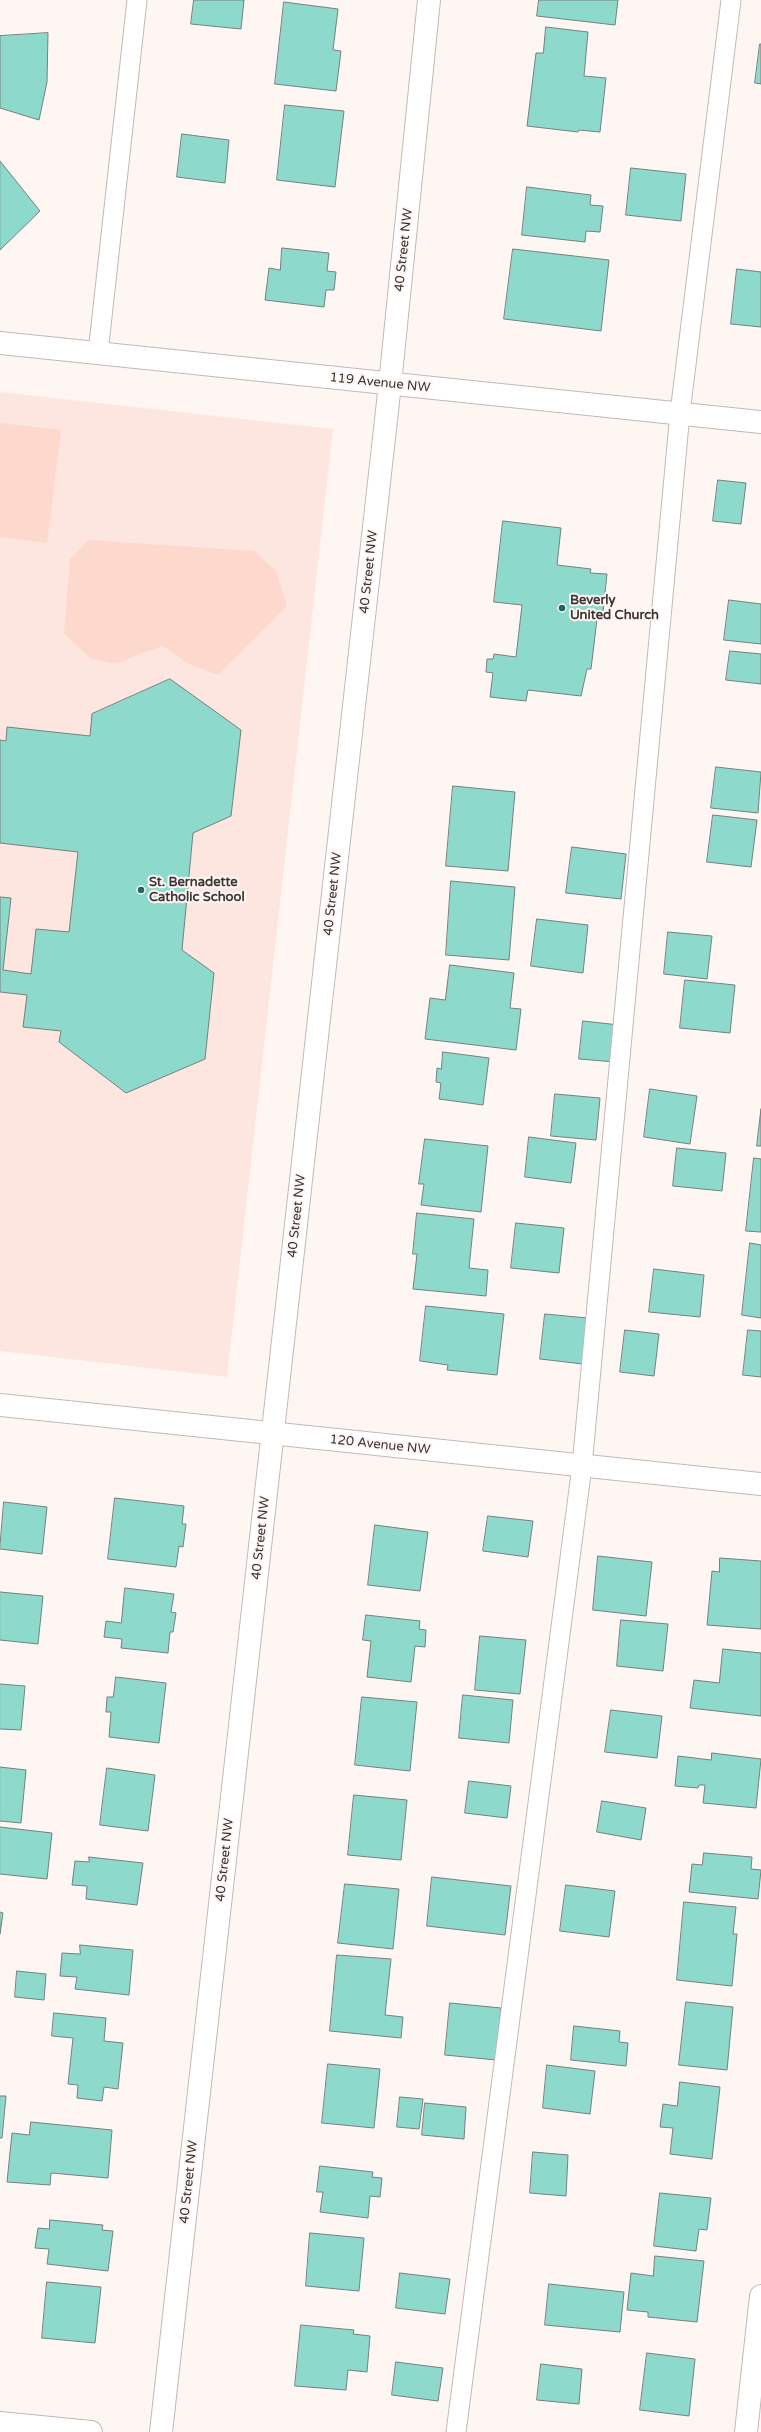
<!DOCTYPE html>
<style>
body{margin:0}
canvas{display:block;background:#fef6f3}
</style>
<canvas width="761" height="2432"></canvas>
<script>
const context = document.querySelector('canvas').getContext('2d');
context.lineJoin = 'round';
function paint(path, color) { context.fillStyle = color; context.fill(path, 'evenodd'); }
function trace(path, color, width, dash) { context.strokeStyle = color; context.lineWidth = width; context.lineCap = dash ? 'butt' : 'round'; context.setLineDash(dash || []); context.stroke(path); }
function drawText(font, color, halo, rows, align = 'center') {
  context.font = font + ' "Varela Round",sans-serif'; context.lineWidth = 4; context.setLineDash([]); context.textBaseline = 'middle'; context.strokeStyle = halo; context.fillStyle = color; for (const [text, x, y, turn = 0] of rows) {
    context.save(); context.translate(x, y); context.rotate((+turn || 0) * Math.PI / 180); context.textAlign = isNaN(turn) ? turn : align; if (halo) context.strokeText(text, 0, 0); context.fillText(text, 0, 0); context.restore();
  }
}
paint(new Path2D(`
 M0 392 333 429 227 1377 0 1351Z`), '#fce6df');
paint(new Path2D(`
 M0 423 61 430 47 543 0 537Z
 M89 540 254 551 276 571 287 606 218 675 189 664 163 646 139 654 117 664 91 659 64 633 70 559Z`), '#fcd9cc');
const building = new Path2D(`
 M194 0H244L241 29 191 24Z
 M539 0H618L615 25 537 16Z
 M284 2 338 9 333 50 341 51 336 91 275 84Z
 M546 27 588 32 584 76 606 78 600 132 579 130 578 132 527 126 536 53H543Z
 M48 33 47 82 39 120 0 108V36Z
 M760 44H761V84L755 83Z
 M285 105 344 111 335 187 277 180Z
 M182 134 229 140 225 183 177 177Z
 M0 161 40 211 0 250Z
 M631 168 686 174 681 221 626 215Z
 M527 187 591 195 590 205 603 206 600 232 586 231 585 242 522 235Z
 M282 248 329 253 327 271 336 272 334 290H326L324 307 265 300 269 268 280 270Z
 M513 249 609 260 601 331 504 319Z
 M737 269 761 272V327L731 324Z
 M718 480 746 483 741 524 713 521Z
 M503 521 561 528 557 565 591 569 590 573 607 574 603 612 598 611 591 669H587L581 696 528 690 526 701 490 697 493 673 486 672 487 659H493L494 654 516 657 522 605 494 602Z
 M729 600 761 604V644L724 640Z
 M730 651 761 654V684L726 680Z
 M170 679 241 730 231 816 193 833 182 950 214 973 205 1059 126 1093 59 1042 61 1031 23 1027 27 995 0 992V897L11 898 3 970 31 974 36 929 69 932 78 852 0 843V740L6 741 7 727 90 736 92 714Z
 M716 767 761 772 758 813 711 808Z
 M453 786 515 792 508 871 446 866Z
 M713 815 757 820 751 867 707 862Z
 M572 847 626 854 621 899 566 893Z
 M451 881 515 887 509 960 446 955Z
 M537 919 588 925 583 973 531 966Z
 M668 932 712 936 707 979 664 974Z
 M450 965 514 973 510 1008 521 1009 516 1050 425 1039 430 998 445 1000Z
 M685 980 735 985 730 1033 680 1028Z
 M583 1021 619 1025 615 1062 579 1059Z
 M443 1052 489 1058 483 1105 439 1099 441 1083 436 1082 437 1068 441 1069Z
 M650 1089 697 1096 690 1144 644 1137Z
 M555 1094 600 1098 596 1140 551 1136Z
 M761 1109V1146H757Z
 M529 1137 576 1143 571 1183 525 1177Z
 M425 1139 488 1146 481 1212 421 1205 424 1184H419Z
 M677 1148 726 1153 722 1191 673 1186Z
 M754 1158 761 1159V1232L746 1231Z
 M417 1213 474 1219 469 1268 488 1270 486 1296 413 1289 417 1254H413Z
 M516 1223 564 1228 559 1273 511 1268Z
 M750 1243 761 1245V1318L742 1315Z
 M654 1269 704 1275 700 1317 649 1312Z
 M426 1306 504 1314 497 1375 447 1370 448 1365 420 1361Z
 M545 1314 588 1318 583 1364 540 1359Z
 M625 1330 659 1334 654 1376 620 1372Z
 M748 1330 761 1331V1377L743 1375Z
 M115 1498 184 1506 182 1524H186L183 1547 179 1546 176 1567 108 1559Z
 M4 1502 47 1507 42 1554 0 1549Z
 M488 1516 533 1521 528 1557 483 1551Z
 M375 1525 428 1532 420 1591 368 1585Z
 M598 1556 652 1562 646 1616 593 1610Z
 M720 1558 761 1561V1629L707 1625 712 1571 719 1572Z
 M125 1588 174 1594 171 1612 176 1613 173 1632H170L168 1653 121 1648 122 1639 104 1637 106 1621 121 1623Z
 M0 1592 43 1596 38 1644 0 1640Z
 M366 1615 420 1621 419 1629 426 1630 425 1647 415 1646 411 1682 367 1677 371 1641 363 1640Z
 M621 1620 668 1624 663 1671 617 1666Z
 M480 1636 526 1640 520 1694 475 1690Z
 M723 1649 761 1653V1716L690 1708 694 1680 719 1683Z
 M116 1677 166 1683 159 1743 109 1737 111 1712H106L107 1697H113Z
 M0 1684 25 1686 21 1730 0 1729Z
 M463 1695 513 1700 509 1743 459 1738Z
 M362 1697 417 1702 410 1771 355 1765Z
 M611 1710 662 1716 657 1758 605 1752Z
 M712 1753 761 1759 756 1808 703 1803 705 1785H699L698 1788 675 1786 678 1756 711 1760Z
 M0 1767 26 1770 21 1823 0 1821Z
 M107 1768 155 1775 148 1831 100 1825Z
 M469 1781 511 1786 507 1818 465 1813Z
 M354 1795 407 1800 401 1860 348 1855Z
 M602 1801 646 1808 641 1840 597 1832Z
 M0 1827 52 1833 47 1879 0 1874Z
 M704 1853 752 1857 751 1869 761 1870 758 1899 689 1892 692 1864 702 1865Z
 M89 1857 143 1863 137 1905 86 1899 87 1886 72 1885 75 1861 89 1862Z
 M432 1877 511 1886 505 1935 427 1926Z
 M345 1884 399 1889 393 1949 338 1943Z
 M566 1885 615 1891 609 1937 560 1931Z
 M684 1902 736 1907 733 1934H737L732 1986 677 1980Z
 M0 1912 3 1913 0 1934Z
 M80 1945 133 1950 129 1995 75 1989 77 1977 60 1976 62 1953 80 1954Z
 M337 1955 391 1959 385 2015 403 2017 401 2038 330 2031Z
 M17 1971 46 1974 44 2000 15 1997Z
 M686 2002 733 2007 727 2070 679 2065Z
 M450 2003 501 2008 496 2060 445 2055Z
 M54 2013 106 2018 104 2041 123 2043 118 2089 104 2087 102 2101 77 2098 78 2085 68 2084 73 2038 52 2036Z
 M574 2026 620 2031 619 2042 628 2043 626 2066 571 2060Z
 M328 2064 380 2069 374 2128 322 2123Z
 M547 2065 595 2071 590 2114 543 2108Z
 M680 2082 720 2087 712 2159 670 2154 673 2128 660 2127 663 2104 677 2106Z
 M0 2096H6L2 2138H0Z
 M400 2097 423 2099 419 2129 397 2127Z
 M425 2103 466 2107 464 2139 422 2135Z
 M31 2122 112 2130 108 2178 51 2173 50 2185 7 2182 12 2133 29 2135Z
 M533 2152 568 2155 566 2196 530 2193Z
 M320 2166 373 2172 372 2177 382 2178 380 2197 370 2196 368 2218 320 2212 323 2192H317Z
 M660 2193 711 2198 707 2230 699 2229 696 2251 654 2246Z
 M50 2220 103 2225 102 2230 113 2231 108 2271 47 2264 49 2249 35 2248 38 2228 49 2229Z
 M310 2233 364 2238 359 2291 306 2286Z
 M655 2256 704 2261 697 2322 648 2317V2312L627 2310 631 2273 653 2276Z
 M400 2273 450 2279 445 2314 396 2308Z
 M47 2282 101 2287 95 2343 42 2338Z
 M549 2284 624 2292 620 2332 545 2325Z
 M301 2325 354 2330 353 2334 370 2336 367 2372 348 2370 346 2390 295 2386Z
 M647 2353 695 2359 689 2416 640 2410Z
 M396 2362 443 2368 438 2401 392 2395Z
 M541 2364 582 2369 579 2404 537 2400Z`);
paint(building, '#8ddacc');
trace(building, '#74817e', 1);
const service = new Path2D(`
 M98 353 137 0
 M456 2432 582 1466 680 413 731 0`);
const minor = new Path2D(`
 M0 343 761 422
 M0 1405 761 1484
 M161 2432 390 384 429 0
 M746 2432 761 2296`);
const tertiary = new Path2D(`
 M0 2423 91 2432`);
trace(service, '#c5b8b4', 21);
trace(minor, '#c5b8b4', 24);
trace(tertiary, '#c5b8b4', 24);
trace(service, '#fff', 19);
trace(minor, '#fff', 22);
trace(tertiary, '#fff', 22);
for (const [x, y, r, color] of [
 [562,608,4,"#1e675d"],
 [141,890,4,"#1e675d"]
]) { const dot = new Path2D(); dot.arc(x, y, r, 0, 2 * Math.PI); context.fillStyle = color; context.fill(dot); trace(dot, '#fef6f3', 1.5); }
drawText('13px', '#3a3533', '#fef6f3', [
 ["40 Street NW",404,250,-84],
 ["119 Avenue NW",380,383,6],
 ["40 Street NW",369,572,-84],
 ["40 Street NW",333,894,-84],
 ["40 Street NW",297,1216,-84],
 ["120 Avenue NW",380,1445,6],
 ["40 Street NW",261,1538,-84],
 ["40 Street NW",225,1860,-84],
 ["40 Street NW",189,2182,-84]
]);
drawText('bold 13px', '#3a3533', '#fef6f3', [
 ["Beverly",570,601],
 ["United Church",570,616],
 ["St. Bernadette",149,883],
 ["Catholic School",149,898]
], 'left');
</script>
